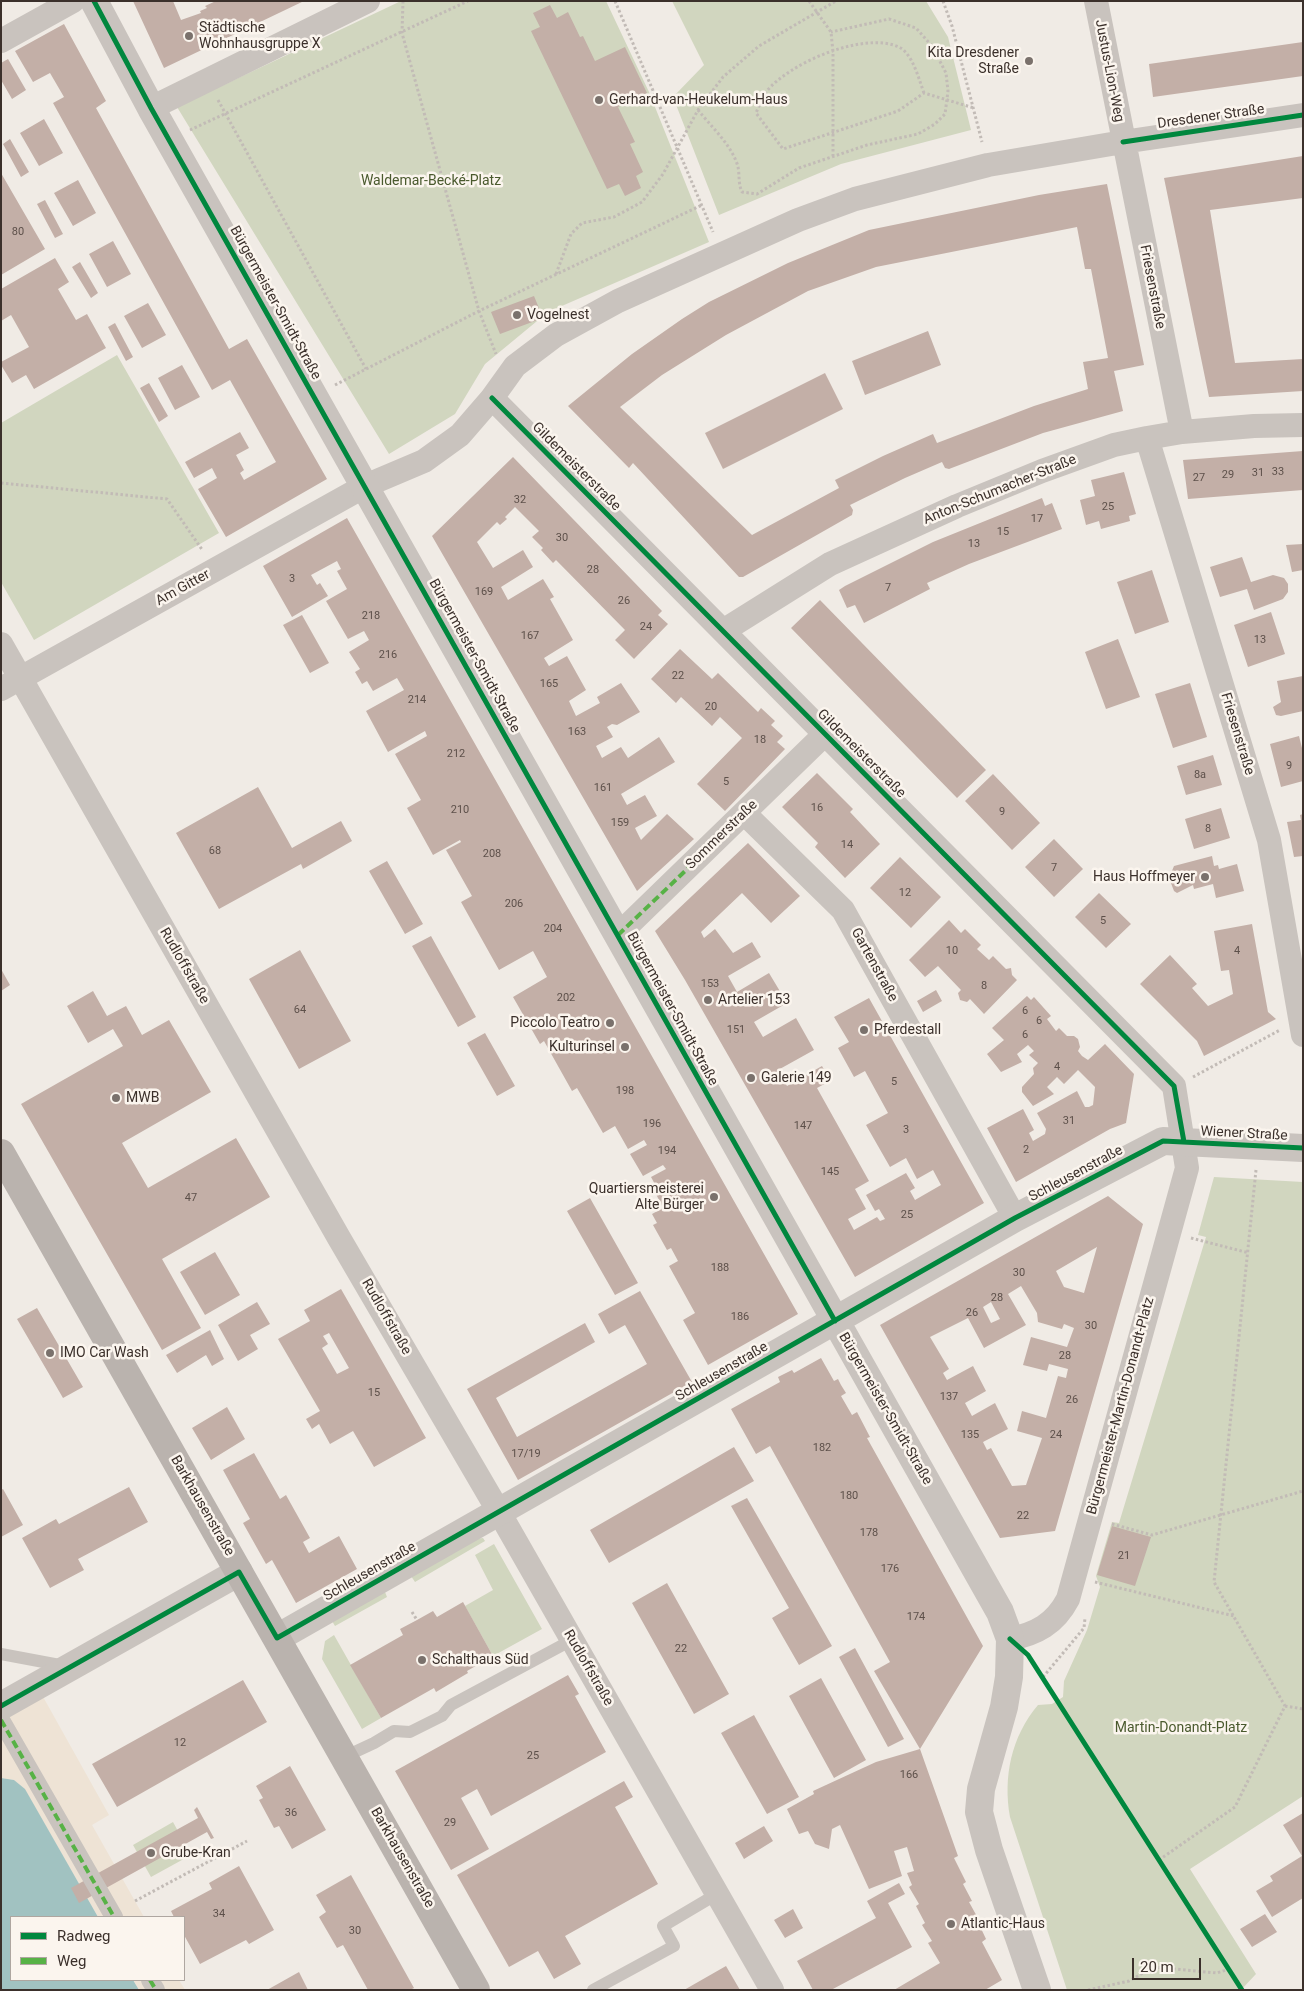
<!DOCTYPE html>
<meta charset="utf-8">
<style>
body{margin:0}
#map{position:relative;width:1304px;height:1991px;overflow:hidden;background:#f0ebe5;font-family:Roboto,sans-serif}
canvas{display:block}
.frame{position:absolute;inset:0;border:2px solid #3b302b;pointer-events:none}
.legend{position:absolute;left:10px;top:1916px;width:175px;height:65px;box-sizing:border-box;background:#fbf5ee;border:1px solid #aea6a0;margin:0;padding:6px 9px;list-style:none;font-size:15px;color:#3b302b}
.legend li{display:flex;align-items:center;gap:10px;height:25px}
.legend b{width:25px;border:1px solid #aea6a0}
.scale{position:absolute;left:1132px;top:1958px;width:69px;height:22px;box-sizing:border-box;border:2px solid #3b302b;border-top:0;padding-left:6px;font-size:15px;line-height:18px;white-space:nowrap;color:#3b302b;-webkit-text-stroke:4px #fbf5ee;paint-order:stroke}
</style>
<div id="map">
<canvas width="1304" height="1991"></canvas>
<div class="frame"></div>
<ul class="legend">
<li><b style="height:6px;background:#00873e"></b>Radweg</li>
<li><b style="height:6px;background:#57b246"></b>Weg</li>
</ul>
<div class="scale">20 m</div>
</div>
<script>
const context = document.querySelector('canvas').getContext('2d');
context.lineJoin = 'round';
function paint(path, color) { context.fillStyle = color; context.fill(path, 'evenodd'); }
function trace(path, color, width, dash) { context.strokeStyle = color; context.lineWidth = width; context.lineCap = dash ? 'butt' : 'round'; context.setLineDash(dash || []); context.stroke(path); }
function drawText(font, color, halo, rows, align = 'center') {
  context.font = font + ' Roboto,sans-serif'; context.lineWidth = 5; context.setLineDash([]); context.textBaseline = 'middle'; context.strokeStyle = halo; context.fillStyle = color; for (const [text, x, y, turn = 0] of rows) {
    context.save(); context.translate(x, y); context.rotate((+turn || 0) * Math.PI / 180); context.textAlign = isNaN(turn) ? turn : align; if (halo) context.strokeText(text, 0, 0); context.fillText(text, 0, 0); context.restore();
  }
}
paint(new Path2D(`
 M401 1H606L649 92 709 242 548 312 485 364 455 414 389 454 177 107Z
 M672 1H926L948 37 971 130 841 164 719 215 673 97 704 65Z
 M117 355 219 533 34 640 1 582V423Z
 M1214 1177 1303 1182V1796L1190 1869 1256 1974 1241 1990H1067L1010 1817C1003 1777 1011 1737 1038 1705L1052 1704 1063 1697 1064 1681 1087 1630 1100 1587 1096 1576 1112 1522 1119 1523 1206 1237 1198 1235Z
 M483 1538 485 1541 415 1582 411 1576 475 1539Z
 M494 1544 542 1629 493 1656 465 1606 493 1590 475 1555Z
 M385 1592 387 1597 335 1626 332 1621Z
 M334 1635 381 1718 362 1729 322 1659 325 1641Z
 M173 1822 191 1855 151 1877 133 1845Z`), '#d1d6bf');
paint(new Path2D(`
 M37 1686 109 1815 92 1825 144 1917H98L25 1790 14 1780 1 1778V1706Z
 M133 1980H179L185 1990H139Z`), '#eee3d5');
paint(new Path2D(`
 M1 1778 14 1780 25 1789 98 1917H11V1980H133L139 1990H1Z`), '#a1c2c1');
paint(new Path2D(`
 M133 1H173L181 20 201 13 200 11 207 8 205 6 216 1H304L164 68Z
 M550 5 557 18 568 12 580 37 583 36 595 61 625 47 647 93 618 107 635 142 630 144 643 172 636 176 641 188 625 196 619 184 607 189 531 31 540 27 533 13Z
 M64 24 106 101 96 108 229 349 247 339 327 479 226 537 198 489 217 478 212 468 194 478 185 462 240 432 249 448 236 455 244 470 240 473 244 480 276 462 230 380 212 390 53 103 64 97 50 73 33 82 15 51Z
 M1303 42V76L1153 97 1149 64Z
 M8 59 26 90 12 99 1 80V63Z
 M44 119 63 153 39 166 20 133Z
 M10 139 29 172 21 177 3 144Z
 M1303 156V198L1210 210 1235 363 1303 359V391L1209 397 1164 178Z
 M1 173 45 249 1 275Z
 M78 180 96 213 73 226 54 193Z
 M1107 184 1144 365 1114 371 1123 411 1043 433 949 469 945 468 942 462 905 478 850 505 853 510 852 515 743 577H739L633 463 629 468 568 406 632 354 682 319 709 302 788 263 869 230 1039 195ZM1077 227 1085 269H1091L1108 358 1083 362 1088 389 1034 406 937 443 933 434 883 456 835 480 839 488 752 535 620 407 662 375 726 335 808 291 876 267Z
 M45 200 63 234 55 238 37 204Z
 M113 241 131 274 107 287 89 254Z
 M55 258 69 282 58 289 76 320 87 314 106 348 34 389 26 375 12 383 1 365V362L29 347 11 315 1 321V289Z
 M80 262 98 293 91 298 72 267Z
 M534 296 543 318 500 334 491 312Z
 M148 303 166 335 142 348 124 316Z
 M115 323 133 357 126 361 108 327Z
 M928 331 941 365 865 395 852 361Z
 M182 365 200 397 175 410 158 378Z
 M825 373 843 409 723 469 705 433Z
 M149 383 168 416 159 422 140 388Z
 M1303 451V490L1188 499 1183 460Z
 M513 457 662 611 658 615 668 624 634 659 615 640 625 630 556 560 553 563 541 550 543 548 532 537 539 531 515 507 505 517 507 519 500 525 497 522 477 542 493 568 523 550 533 567 501 587 508 600 543 579 554 597 550 599 573 640 544 658 549 666 567 656 586 690 569 701 576 716 600 703 597 697 621 683 640 712 617 725 612 724 607 727 613 737 596 746 602 758 621 747 628 758 659 737 675 762 621 794 627 805 645 795 657 816 635 828 641 840 667 814 694 839 637 891 432 536Z
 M1124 472 1136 514 1129 516 1130 521 1101 529 1099 521 1086 525 1080 500 1095 496 1091 480Z
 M1042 498 1045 506 1052 503 1062 529 969 564 927 583 930 589 864 623 855 605 847 608 839 590 845 586 933 542Z
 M347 518 798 1314 708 1365 683 1320 695 1313 669 1266 678 1261 671 1248 667 1250 653 1225 657 1223 652 1214 663 1208 654 1190 657 1188 651 1177 666 1169 663 1165 643 1176 630 1154 647 1145 644 1140 628 1149 615 1126 603 1133 577 1088 572 1091 544 1041 540 1044 513 997 547 977 533 951 499 970 461 902 472 896 446 850 461 842 460 840 433 855 407 808 421 800 395 754 427 736 425 731 388 752 366 711 404 690 397 678 373 691 367 681 362 684 355 672 360 669 349 652 369 640 364 631 348 639 326 601 347 589 337 571 341 569 337 561 311 575 317 585 320 583 328 596 292 617 263 566Z
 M1303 544V570L1292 572 1286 545Z
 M1242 557 1251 582 1273 575 1284 578 1288 584V592L1283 599 1254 610 1247 589 1220 597 1210 567Z
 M1152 570 1169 622 1135 634 1117 582Z
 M820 600 986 770 957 798 791 628Z
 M1271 612 1285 654 1248 667 1234 625Z
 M302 615 329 663 310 673 283 625Z
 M1118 639 1140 697 1106 709 1085 652Z
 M680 649 712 679 718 673 758 712 761 708 775 721 771 725 783 736 777 742 785 749 725 811 697 784 742 738 720 717 712 726 681 697 676 703 651 679Z
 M1303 676V711L1281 716 1276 715 1273 707 1281 702 1277 681Z
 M1190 683 1207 737 1173 748 1155 694Z
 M1299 736 1303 752V781L1281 787 1270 744Z
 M1213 755 1222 785 1186 795 1177 766Z
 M817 773 853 809 850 812 880 844 845 878 815 847 818 843 782 807Z
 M993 774 1040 823 1012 850 965 801Z
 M258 787 292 848 341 821 352 841 303 869 301 864 219 909 176 833Z
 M1221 808 1230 838 1194 849 1185 819Z
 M1303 814V856L1294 857 1287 822 1301 820 1300 815Z
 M1054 839 1083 869 1054 897 1025 867Z
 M748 843 800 896 771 923 742 893 701 932 704 938 715 929 733 953 752 942 761 957 728 976 737 992 769 973 787 1003 754 1022 763 1037 796 1018 814 1050 778 1070 787 1086 822 1066 830 1081 817 1088 869 1181 855 1189 866 1209 848 1219 854 1230 877 1217 880 1221 885 1219 879 1209 875 1211 866 1195 906 1173 915 1188 910 1191 915 1200 941 1185 933 1170 917 1179 906 1158 890 1167 866 1125 888 1113 865 1071 854 1077 838 1048 849 1042 834 1017 869 998 984 1203 855 1277 685 980 655 931Z
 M1212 856 1214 866 1218 865 1219 869 1237 864 1244 891 1216 898 1213 884 1194 889 1193 885 1177 893 1174 891 1169 878 1174 866Z
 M900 857 941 897 911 928 870 888Z
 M387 861 423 924 405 934 369 871Z
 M1099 893 1131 924 1106 948 1075 917Z
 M949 920 961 933 965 929 981 945 977 949 989 960 993 956 1006 969 1011 968 1012 975 1017 980 984 1014 970 999 967 1002 960 1000 958 993 961 990 938 966 925 977 909 960Z
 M1252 924 1268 1012 1276 1019 1204 1056 1197 1041 1140 984 1170 955 1197 984 1192 988 1208 1006 1233 994 1229 970 1221 971 1214 931Z
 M431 936 476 1017 458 1027 412 946Z
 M300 950 351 1041 299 1069 249 979Z
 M1 969 10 985 1 991Z
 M936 990 942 1001 923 1012 917 1001Z
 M93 991 107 1016 126 1006 142 1035 169 1020 211 1092 122 1143 148 1188 236 1138 270 1197 162 1259 201 1328 162 1350 21 1104 123 1046 113 1029 88 1043 67 1006Z
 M1027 996 1031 1000 1034 997 1051 1016 1047 1019 1056 1031 1059 1028 1067 1036H1074L1078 1039 1080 1047 1078 1051 1082 1056 1088 1060 1105 1044 1134 1074 1126 1123 1110 1129 1016 1182 987 1128 1023 1109 1034 1130 1029 1133 1033 1141 1045 1134 1046 1129 1037 1113 1077 1091 1085 1107H1089L1093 1105 1095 1087 1078 1070 1064 1084 1057 1077 1047 1087 1054 1094 1033 1106 1022 1092V1087L1034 1074 1033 1068 1038 1063 1029 1055 1034 1051 1028 1045 1017 1054 1022 1062 1001 1072 987 1054 1004 1040 992 1028Z
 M485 1033 515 1086 497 1096 467 1043Z
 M1108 1196 1143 1224 1055 1531 1000 1538 880 1325ZM1097 1247 1084 1293 1064 1287 1056 1271ZM1021 1286 1037 1313 1038 1322 1062 1329 1064 1324 1074 1328 1067 1347 1031 1337 1023 1365 1047 1371 1049 1364 1068 1369 1066 1378 1058 1376 1046 1418 1022 1411 1017 1431 1042 1438 1026 1485 1012 1486 991 1448 987 1450 983 1442 1008 1429 995 1403 972 1416 965 1403 986 1391 973 1366 947 1380 943 1373 949 1369 930 1337 968 1318 984 1348 1026 1325 1008 1294ZM991 1302 1000 1319 991 1323 983 1307Z
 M590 1198 638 1283 615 1295 567 1211Z
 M215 1252 240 1295 205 1315 180 1272Z
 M341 1289 426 1438 374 1467 353 1431 330 1444 319 1424 312 1429 306 1419 320 1411 278 1339 310 1321 304 1310ZM329 1333 349 1368 337 1374 322 1348 328 1344 323 1336Z
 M640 1291 692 1382 518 1480 467 1389 585 1323 595 1342 496 1398 517 1437 647 1364 625 1325 609 1334 598 1314Z
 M257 1302 270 1324 250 1335 258 1349 238 1361 218 1325Z
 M37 1308 83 1387 63 1398 17 1319Z
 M210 1330 224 1359 212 1366 206 1355 177 1373 166 1355Z
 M821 1358 834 1381 838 1379 841 1385 846 1393 841 1396 852 1415 857 1412 870 1437 867 1438 983 1646 920 1749 874 1671 890 1662 770 1446 756 1454 731 1409 780 1382 778 1377 792 1370 794 1373Z
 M227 1407 245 1439 211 1460 192 1428Z
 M734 1447 754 1481 609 1563 590 1530Z
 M254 1453 280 1499 286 1495 310 1538 303 1542 309 1553 339 1536 357 1569 296 1603 272 1560 266 1564 243 1523 250 1519 223 1470Z
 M129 1487 148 1522 78 1559 84 1570 50 1588 22 1538 56 1519 59 1524Z
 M3 1489 23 1525 1 1537V1490Z
 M747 1498 832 1646 799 1665 772 1618 789 1608 731 1506Z
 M1112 1526 1151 1537 1135 1586 1097 1575Z
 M667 1583 729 1694 694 1714 632 1603Z
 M463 1602 493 1656 467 1671 468 1673 436 1692 434 1688 381 1718 350 1665 403 1635 400 1629 417 1620 433 1611 437 1617Z
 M855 1648 904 1739 888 1747 839 1657Z
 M568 1675 579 1694 575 1696 606 1752 491 1816 477 1789 461 1798 489 1849 451 1870 395 1771Z
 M821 1678 866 1760 834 1778 789 1696Z
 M243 1680 267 1722 117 1807 92 1764Z
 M754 1715 799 1797 767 1814 721 1733Z
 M920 1749 958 1856 954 1858 966 1882 963 1884 972 1901 969 1902 979 1920H977L986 1939 982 1942 1002 1980 985 1990H894L940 1963 928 1943 932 1941 922 1925 925 1923 916 1906 919 1904 909 1887 912 1885 907 1873 914 1871 907 1847 894 1851 902 1876 869 1889 840 1825 832 1829 829 1849 815 1844 808 1831 799 1834 787 1809 814 1794 813 1791 876 1762Z
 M290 1766 326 1830 292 1849 279 1826 274 1828 259 1800 263 1798 256 1786Z
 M624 1781 633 1797 615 1807 658 1884 565 1936 581 1964 554 1979 538 1951 509 1967 457 1875Z
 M197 1807 214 1838 211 1839 207 1832 79 1903 71 1888 198 1818 194 1810Z
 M1303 1813V1898L1272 1917 1256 1891 1273 1881 1270 1876 1302 1856 1283 1825Z
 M764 1826 773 1841 744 1859 735 1843Z
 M239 1866 274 1930 249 1944 246 1940 200 1964 184 1935V1917H174L171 1911 212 1889 209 1883Z
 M351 1875 414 1988 410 1990H368L343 1945 337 1948 319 1917 326 1912 316 1895Z
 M899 1883 905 1894 888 1903 912 1947 831 1990H813L797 1961 876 1918 867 1901Z
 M793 1909 803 1928 785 1938 774 1920Z
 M1265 1914 1277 1932 1252 1947 1240 1929Z
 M726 1966 740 1990H684Z
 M299 1972 308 1990H267Z`), '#c3afa7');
trace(new Path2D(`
 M403 1 402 33 479 311 496 354
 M615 1 713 232
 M809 1 831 32 833 52V156
 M943 1 952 26 982 142
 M924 93C919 80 913 54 899 47 863 31 789 63 766 92 762 98 759 106 756 113L783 149 898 111 924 93 974 108
 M218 100 366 369
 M698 110C710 125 729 143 736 161 741 172 737 181 742 192L757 194 799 168 867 145 918 134 935 124 945 114 948 91 946 73 932 46 916 28 889 19 831 32
 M190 130 468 1
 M556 274 571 234 582 223 614 217 642 202 663 174 698 110 723 77 759 46 836 1
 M335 385 479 311 702 205
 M1 483 167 499 203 551
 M1193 1077 1280 1030
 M1256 1170 1214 1582 1285 1706
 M1191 1238 1249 1253
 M1112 1524 1152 1535 1303 1491
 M1095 1582 1234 1616
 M412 1612 417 1620
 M1043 1677 1084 1628 1085 1618
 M1285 1706 1303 1709
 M1159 1860 1235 1807 1285 1706
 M135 1901 247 1841
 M1088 1990 1129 1981 1153 1967 1217 1973 1229 1969`), '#c2bbb6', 3, [2.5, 2.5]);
trace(new Path2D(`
 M1 1654 65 1666
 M344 1757 374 1743 394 1731 410 1732 442 1716 451 1705 572 1640
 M593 1990 674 1946 663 1926 717 1894`), '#c9c3be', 12);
trace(new Path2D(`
 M1 1720 114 1917
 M150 1980 156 1990`), '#c9c3be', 18);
trace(new Path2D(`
 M1096 1 1182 432
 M1 41 73 1
 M151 108 368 1
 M492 398 1174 1086 1187 1168 1068 1599C1055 1624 1036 1634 1010 1639
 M1147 438 1269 840 1303 1035
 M723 631 830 564 957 506 1042 471 1114 445 1147 438 1182 432 1254 426 1303 425
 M1 644 339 1238 499 1512 772 1990
 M1 689 365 486 424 461 460 435 492 398 515 366 556 335 618 301 798 220 855 199 988 165 1123 142 1303 115
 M745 814 843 910 1015 1218
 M618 935 825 734`), '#c9c3be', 24);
trace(new Path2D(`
 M94 1 151 108 1000 1612 1010 1639 1009 1677 1004 1707 981 1789 979 1812 989 1850 1037 1990
 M277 1638 1015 1218 1163 1141 1303 1148
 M1 1706 239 1572`), '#c9c3be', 28);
trace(new Path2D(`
 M1 1153 476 1990`), '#bab3ae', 28);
trace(new Path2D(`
 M618 935 745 814
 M1 1720 114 1917
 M150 1980 156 1990`), '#57b246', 4, [8, 4]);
trace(new Path2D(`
 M94 1 151 108 835 1321
 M1123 142 1303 115
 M492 398 1174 1086 1184 1142
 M1010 1639 1028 1655 1242 1990
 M1 1706 239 1572 277 1638 1015 1218 1163 1141 1303 1148`), '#00873e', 5);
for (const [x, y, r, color] of [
 [189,36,5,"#7a716c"],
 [1029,61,5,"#7a716c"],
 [599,100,5,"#7a716c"],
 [517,315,5,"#7a716c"],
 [1205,877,5,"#7a716c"],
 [708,1000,5,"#7a716c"],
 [610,1023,5,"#7a716c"],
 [864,1030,5,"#7a716c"],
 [625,1047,5,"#7a716c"],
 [751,1078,5,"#7a716c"],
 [116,1098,5,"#7a716c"],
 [714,1197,5,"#7a716c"],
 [50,1353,5,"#7a716c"],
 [422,1660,5,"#7a716c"],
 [151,1853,5,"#7a716c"],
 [951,1924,5,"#7a716c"]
]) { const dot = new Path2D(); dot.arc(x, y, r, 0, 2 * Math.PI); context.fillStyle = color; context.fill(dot); trace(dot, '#fbf5ee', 2); }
drawText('11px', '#5d504a', null, [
 ["80",18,232],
 ["33",1278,472],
 ["31",1258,473],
 ["29",1228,475],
 ["27",1199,478],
 ["32",520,500],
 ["25",1108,507],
 ["17",1037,519],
 ["15",1003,532],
 ["30",562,538],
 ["13",974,544],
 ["28",593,570],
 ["3",292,579],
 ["7",888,588],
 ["169",484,592],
 ["26",624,601],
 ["218",371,616],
 ["24",646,627],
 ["167",530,636],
 ["13",1260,640],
 ["216",388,655],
 ["22",678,676],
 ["165",549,684],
 ["214",417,700],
 ["20",711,707],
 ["163",577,732],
 ["18",760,740],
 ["212",456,754],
 ["9",1289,766],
 ["8a",1200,775],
 ["5",726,782],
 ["161",603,788],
 ["16",817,808],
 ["210",460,810],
 ["9",1002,812],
 ["159",620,823],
 ["8",1208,829],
 ["14",847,845],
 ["68",215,851],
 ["208",492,854],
 ["7",1054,868],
 ["12",905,893],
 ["206",514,904],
 ["5",1103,921],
 ["204",553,929],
 ["10",952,951],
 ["4",1237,951],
 ["153",710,984],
 ["8",984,986],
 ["202",566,998],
 ["64",300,1010],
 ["6",1025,1011],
 ["6",1039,1021],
 ["151",736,1030],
 ["6",1025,1035],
 ["4",1057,1067],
 ["5",894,1082],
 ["198",625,1091],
 ["31",1069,1121],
 ["196",652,1124],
 ["147",803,1126],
 ["3",906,1130],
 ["2",1026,1150],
 ["194",667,1151],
 ["145",830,1172],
 ["47",191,1198],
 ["25",907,1215],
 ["188",720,1268],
 ["30",1019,1273],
 ["28",997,1298],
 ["26",972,1313],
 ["186",740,1317],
 ["30",1091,1326],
 ["28",1065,1356],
 ["15",374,1393],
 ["137",949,1397],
 ["26",1072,1400],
 ["135",970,1435],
 ["24",1056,1435],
 ["182",822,1448],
 ["17/19",526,1454],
 ["180",849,1496],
 ["22",1023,1516],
 ["178",869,1533],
 ["21",1124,1556],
 ["176",890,1569],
 ["174",916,1617],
 ["22",681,1649],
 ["12",180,1743],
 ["25",533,1756],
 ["166",909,1775],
 ["36",291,1813],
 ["29",450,1823],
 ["34",219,1914],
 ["30",355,1931]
]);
drawText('14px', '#3b302b', '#fbf5ee', [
 ["Städtische",199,28],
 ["Wohnhausgruppe X",199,44],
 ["Kita Dresdener",1019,53,"right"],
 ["Straße",1019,69,"right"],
 ["Gerhard-van-Heukelum-Haus",609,100],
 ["Vogelnest",527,315],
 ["Haus Hoffmeyer",1195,877,"right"],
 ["Artelier 153",718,1000],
 ["Piccolo Teatro",600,1023,"right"],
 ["Pferdestall",874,1030],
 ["Kulturinsel",615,1047,"right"],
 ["Galerie 149",761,1078],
 ["MWB",126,1098],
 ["Quartiersmeisterei",704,1189,"right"],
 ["Alte Bürger",704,1205,"right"],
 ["IMO Car Wash",60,1353],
 ["Schalthaus Süd",432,1660],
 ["Grube-Kran",161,1853],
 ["Atlantic-Haus",961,1924]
], 'left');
drawText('14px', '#3b302b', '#fbf5ee', [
 ["Justus-Lion-Weg",1109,71,79],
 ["Dresdener Straße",1211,117,-8],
 ["Friesenstraße",1152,287,79],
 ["Bürgermeister-Smidt-Straße",275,303,61],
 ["Gildemeisterstraße",576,467,45],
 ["Anton-Schumacher-Straße",1000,490,-22],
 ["Am Gitter",183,588,-29],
 ["Bürgermeister-Smidt-Straße",474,656,61],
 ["Friesenstraße",1237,734,73],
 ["Gildemeisterstraße",861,754,45],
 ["Sommerstraße",722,835,-44],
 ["Gartenstraße",874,965,61],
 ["Rudloffstraße",184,966,60],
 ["Bürgermeister-Smidt-Straße",672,1009,61],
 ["Wiener Straße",1244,1134,3],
 ["Schleusenstraße",1076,1174,-28],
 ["Rudloffstraße",386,1317,60],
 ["Schleusenstraße",722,1372,-30],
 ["Bürgermeister-Martin-Donandt-Platz",1121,1406,-75],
 ["Bürgermeister-Smidt-Straße",885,1409,60],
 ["Barkhausenstraße",202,1506,60],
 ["Schleusenstraße",370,1572,-30],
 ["Rudloffstraße",588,1668,60],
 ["Barkhausenstraße",402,1858,60]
]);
drawText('14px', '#4a5a2e', '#fbf5ee', [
 ["Waldemar-Becké-Platz",431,181],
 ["Martin-Donandt-Platz",1181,1728]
]);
</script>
